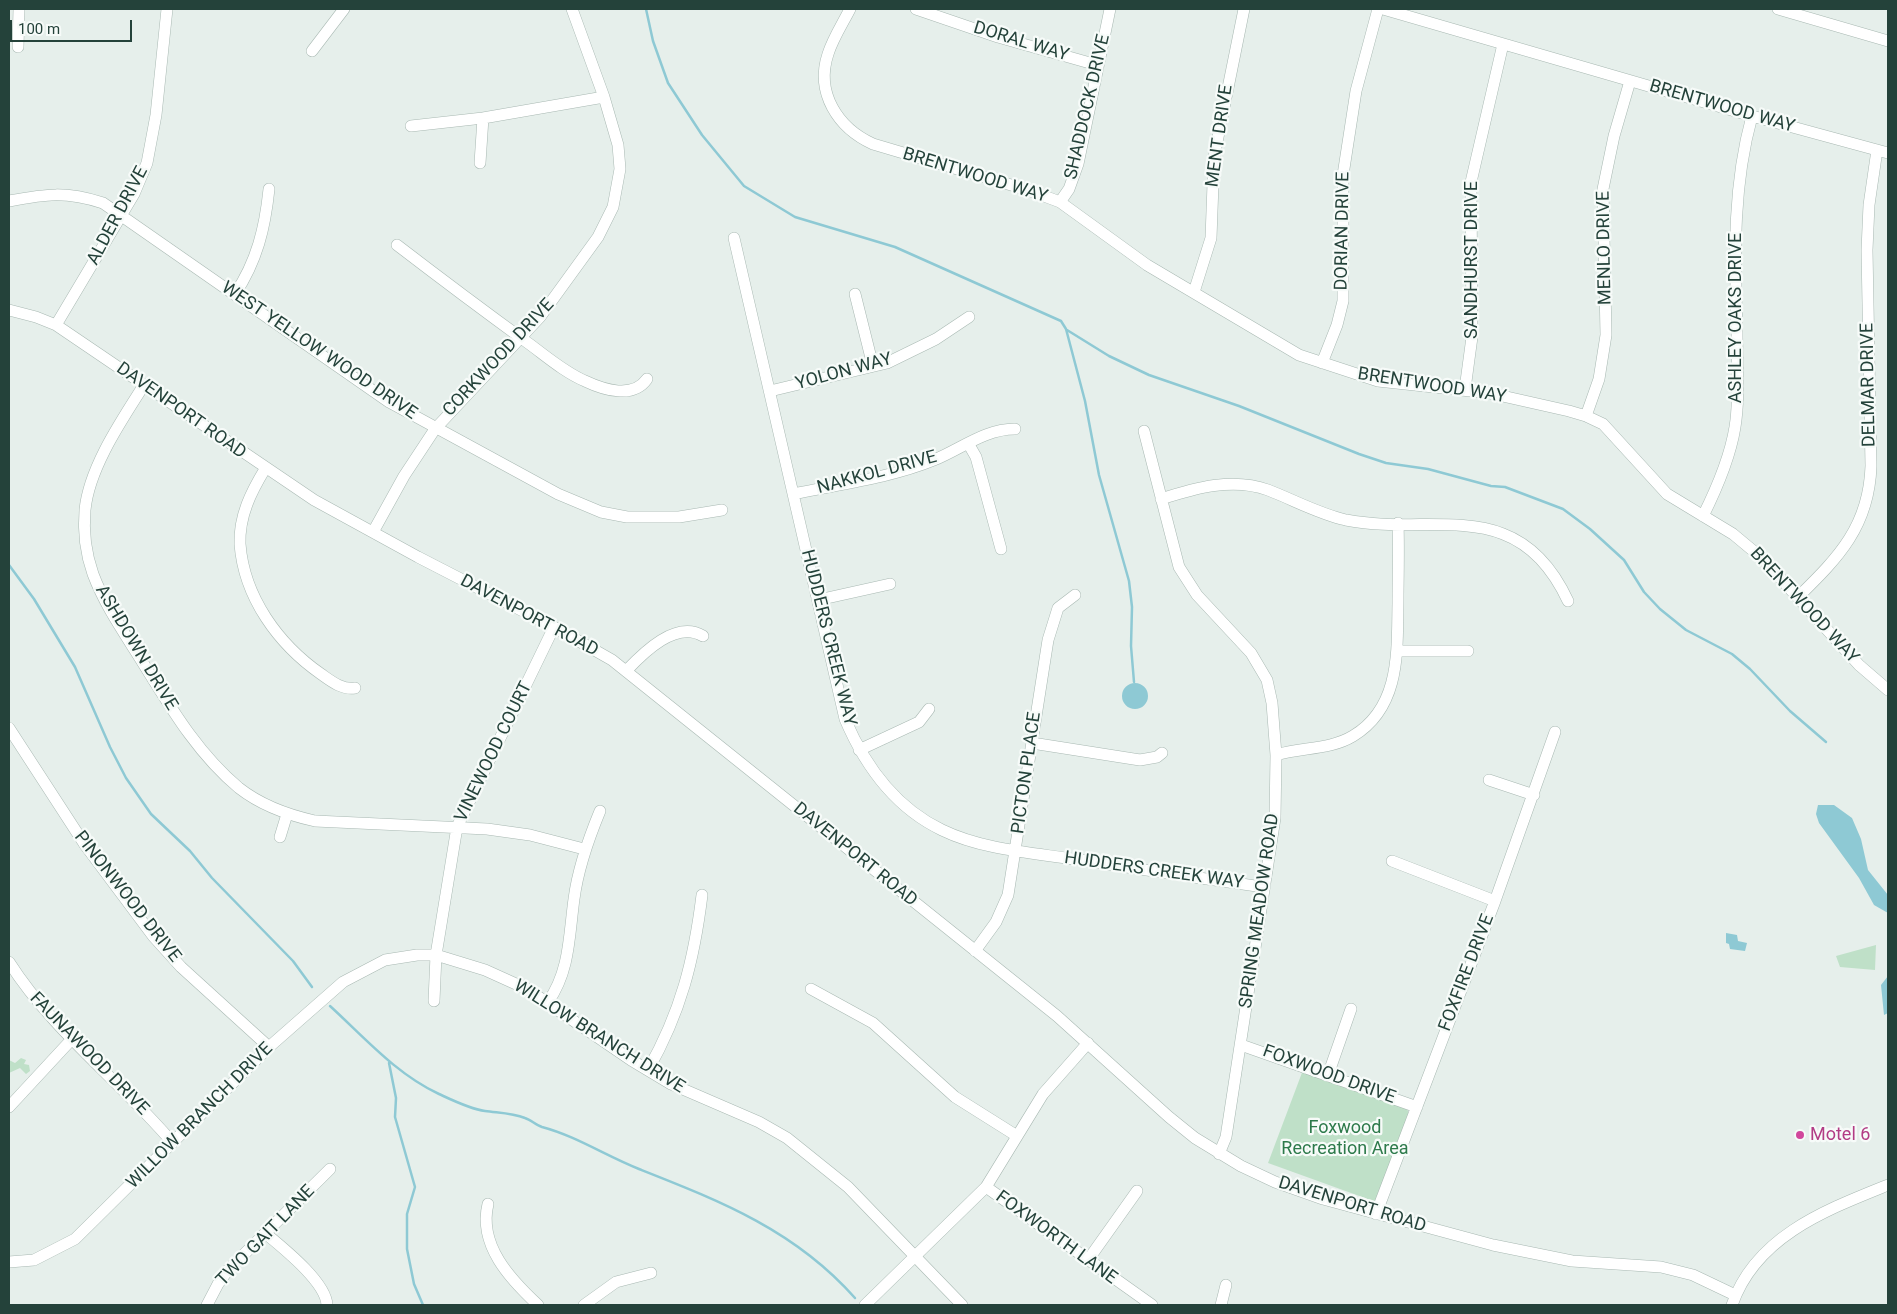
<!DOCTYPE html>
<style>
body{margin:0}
#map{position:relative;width:1897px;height:1314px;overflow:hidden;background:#e6efeb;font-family:Roboto,sans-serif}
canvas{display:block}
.frame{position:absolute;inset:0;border:10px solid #24423a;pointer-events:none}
.scale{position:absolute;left:10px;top:20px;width:122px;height:22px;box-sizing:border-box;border:2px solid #24423a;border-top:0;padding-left:6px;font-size:15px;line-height:18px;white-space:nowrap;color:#24423a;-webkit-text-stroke:4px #f7fbf9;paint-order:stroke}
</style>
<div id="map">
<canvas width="1897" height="1314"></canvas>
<div class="frame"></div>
<div class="scale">100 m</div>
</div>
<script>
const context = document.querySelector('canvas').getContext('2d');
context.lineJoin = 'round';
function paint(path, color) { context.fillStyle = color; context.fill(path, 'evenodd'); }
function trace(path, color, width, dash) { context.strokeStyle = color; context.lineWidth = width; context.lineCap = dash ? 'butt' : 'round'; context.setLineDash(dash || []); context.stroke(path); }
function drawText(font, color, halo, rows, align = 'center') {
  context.font = font + ' Roboto,sans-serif'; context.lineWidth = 4.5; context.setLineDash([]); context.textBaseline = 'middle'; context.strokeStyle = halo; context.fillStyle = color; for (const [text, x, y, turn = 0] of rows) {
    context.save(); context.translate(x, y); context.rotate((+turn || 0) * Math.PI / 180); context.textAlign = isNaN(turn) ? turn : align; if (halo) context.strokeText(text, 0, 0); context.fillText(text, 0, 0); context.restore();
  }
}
paint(new Path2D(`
 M1876 945 1875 970 1840 967 1836 956Z
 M21 1058 26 1060 24 1064 29 1065 30 1071 26 1074 20 1068 9 1073V1060L15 1063Z
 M1303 1070 1407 1108 1409 1115 1376 1202 1268 1163Z`), '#bfe0c8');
paint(new Path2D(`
 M1122 696a13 13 0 1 1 26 0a13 13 0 1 1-26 0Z
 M1818 805H1834L1852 818 1861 839 1868 870 1888 895V913L1874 905 1859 878 1819 823 1816 814Z
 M1726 933 1737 935 1738 941 1747 943 1745 951 1730 949 1729 944 1726 943Z
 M1888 976V1013L1884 1015 1881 985Z`), '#8ec9d4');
trace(new Path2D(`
 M646 9 653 41 668 83 702 135 744 186 795 217 895 247 1061 321 1066 329 1085 401 1099 475 1129 581 1132 607 1131 646 1134 682
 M1067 330 1109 356 1149 375 1239 406 1359 454 1386 463 1428 469 1491 486 1505 487 1563 509 1590 529 1624 560 1644 592 1660 609 1686 630 1732 654 1750 669 1790 711 1826 742
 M9 565 34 599 75 667 110 747 126 778 151 814 190 851 212 878 293 961 312 987
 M330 1006C364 1037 396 1074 439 1094 452 1100 470 1109 485 1111 499 1113 512 1113 525 1118 531 1120 536 1125 542 1127 576 1136 606 1156 639 1169 720 1201 795 1230 855 1298
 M389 1063 396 1098 395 1117 415 1187 407 1214V1249L414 1284 423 1305`), '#8ec9d4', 2.5);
const minor = new Path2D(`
 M850 9C843 23 833 38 828 54 815 93 838 128 873 144L1028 190 1060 202 1147 265 1299 355 1378 381 1489 393 1569 411 1586 416 1603 424 1667 494 1733 534 1763 559 1859 665 1888 690
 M916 9 998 37 1097 65
 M1383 9 1752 116 1888 153
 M1778 9 1888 41
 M18 47 19 9
 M312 51 344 9
 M411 126 483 118 604 97
 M480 163 483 118
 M9 201C47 194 65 191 103 203L389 402 558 494 601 512 627 517H679L722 510
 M1060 202 1069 189 1078 164 1110 9
 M734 238 845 719C865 766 894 807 942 830 983 850 1035 853 1079 860 1141 869 1202 879 1264 887
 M397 245C440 278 484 311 528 343 546 356 564 372 585 381 604 390 633 399 647 379
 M1194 292 1211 238 1214 157 1244 9
 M235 294C257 261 265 228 269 189
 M855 294 873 366
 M9 310 36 317 56 325 314 500 418 557 554 627 612 660 1057 1016 1169 1117 1195 1138 1241 1166 1275 1182 1323 1199 1493 1245 1572 1261 1661 1267 1693 1275 1735 1295
 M56 325 134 194 147 163 156 115 167 9
 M1322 363 1337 325 1343 301V175L1356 91 1378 9
 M144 385C121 421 89 468 85 510 83 532 86 554 93 574 105 606 125 634 143 663 171 708 198 754 239 788 262 806 288 815 315 821L487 829 530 835 584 849
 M1465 389 1472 337 1471 182 1503 44
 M770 391 887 363 936 339 969 317
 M1586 416 1599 379 1606 335 1603 189 1614 136 1630 81
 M1144 431 1179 567 1197 595 1251 653 1267 680 1272 703 1276 755 1275 818 1226 1137 1219 1154
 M968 443 976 457 1001 549
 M265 469C251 492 239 516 240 544 244 597 278 644 321 674 331 681 342 690 355 688
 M793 494C840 484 890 478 934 460 961 449 985 429 1015 429
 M1161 499C1195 488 1233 477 1268 490 1294 500 1319 514 1346 520 1434 537 1518 493 1568 601
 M1703 516C1717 488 1730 458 1735 427 1740 396 1737 363 1737 332 1735 257 1732 189 1752 116
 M373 532 404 476 435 429 540 317 598 237 613 207 620 169 618 145 604 97 572 9
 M1798 597C1839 557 1869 526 1871 466L1867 250 1869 205 1877 150
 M818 600 890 584
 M1398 651H1468
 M626 671C644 652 676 620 703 636
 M9 728 85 845 153 936 181 967 269 1047
 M1032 743 1140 760 1157 757 1162 753
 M859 750 919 722 929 709
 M1276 755C1301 747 1330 750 1353 736 1401 707 1397 651 1398 603 1398 576 1399 549 1398 523
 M1489 780 1534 795
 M280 837 287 814
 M1392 861 1495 901
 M975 951 996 922 1008 895 1048 640 1058 608 1075 595
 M9 962C53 1031 119 1080 172 1142
 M811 989 873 1023 955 1097 1017 1136
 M434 1001 436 955 457 827 554 627
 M548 1002C570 971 569 935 574 899 578 868 588 840 600 811
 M1241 1045 1417 1107
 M648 1070C681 1012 694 960 702 895
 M1328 1075 1351 1009
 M9 1107 72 1039
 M986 1187 1152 1305
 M488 1204C478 1245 510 1279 538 1305
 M1376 1214 1495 901 1555 732
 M265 1233C283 1248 326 1282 327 1305
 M1088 1260 1137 1191
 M9 1262 34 1260 75 1239 269 1047 343 982 385 960 417 955H436L485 970 527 989 631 1060 671 1084 759 1122 787 1138 848 1187 962 1305
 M207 1305 218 1284 228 1270 330 1169
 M584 1305 616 1282 651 1273
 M865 1305 986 1187 1043 1094 1088 1043
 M1221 1305 1226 1285
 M1732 1305C1756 1236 1826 1210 1888 1185`);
trace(minor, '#a8b8b2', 12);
trace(minor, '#fff', 11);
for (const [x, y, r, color] of [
 [1800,1135,5,"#d1479c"]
]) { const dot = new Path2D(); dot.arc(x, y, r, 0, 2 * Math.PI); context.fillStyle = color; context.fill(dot); trace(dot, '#f7fbf9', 2); }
drawText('18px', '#24423a', '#f7fbf9', [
 ["DORAL WAY",1021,42,17],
 ["SHADDOCK DRIVE",1088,107,-77],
 ["BRENTWOOD WAY",1722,107,16],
 ["MENT DRIVE",1220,136,-82],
 ["BRENTWOOD WAY",975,176,17],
 ["ALDER DRIVE",118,216,-62],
 ["DORIAN DRIVE",1343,231,-89],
 ["MENLO DRIVE",1605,248,-91],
 ["SANDHURST DRIVE",1472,260,-90],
 ["ASHLEY OAKS DRIVE",1736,318,-90],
 ["WEST YELLOW WOOD DRIVE",319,351,34],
 ["CORKWOOD DRIVE",499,358,-47],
 ["YOLON WAY",844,372,-15],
 ["DELMAR DRIVE",1869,385,-91],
 ["BRENTWOOD WAY",1432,386,9],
 ["DAVENPORT ROAD",181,411,35],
 ["NAKKOL DRIVE",877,473,-15],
 ["BRENTWOOD WAY",1804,606,47],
 ["DAVENPORT ROAD",529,616,28],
 ["HUDDERS CREEK WAY",828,638,76],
 ["ASHDOWN DRIVE",136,648,59],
 ["VINEWOOD COURT",494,752,-64],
 ["PICTON PLACE",1027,773,-82],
 ["DAVENPORT ROAD",855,855,39],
 ["HUDDERS CREEK WAY",1154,871,8],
 ["PINONWOOD DRIVE",127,897,52],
 ["SPRING MEADOW ROAD",1260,911,-82],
 ["FOXFIRE DRIVE",1467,973,-69],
 ["WILLOW BRANCH DRIVE",599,1037,32],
 ["FAUNAWOOD DRIVE",89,1054,46],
 ["FOXWOOD DRIVE",1329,1075,20],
 ["WILLOW BRANCH DRIVE",200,1116,-45],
 ["DAVENPORT ROAD",1352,1205,17],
 ["TWO GAIT LANE",266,1236,-46],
 ["FOXWORTH LANE",1056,1238,36]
]);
drawText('18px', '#2d7a4b', '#f7fbf9', [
 ["Foxwood",1345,1128],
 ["Recreation Area",1345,1149]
]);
drawText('18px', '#b23c85', '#f7fbf9', [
 ["Motel 6",1810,1135]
], 'left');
</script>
